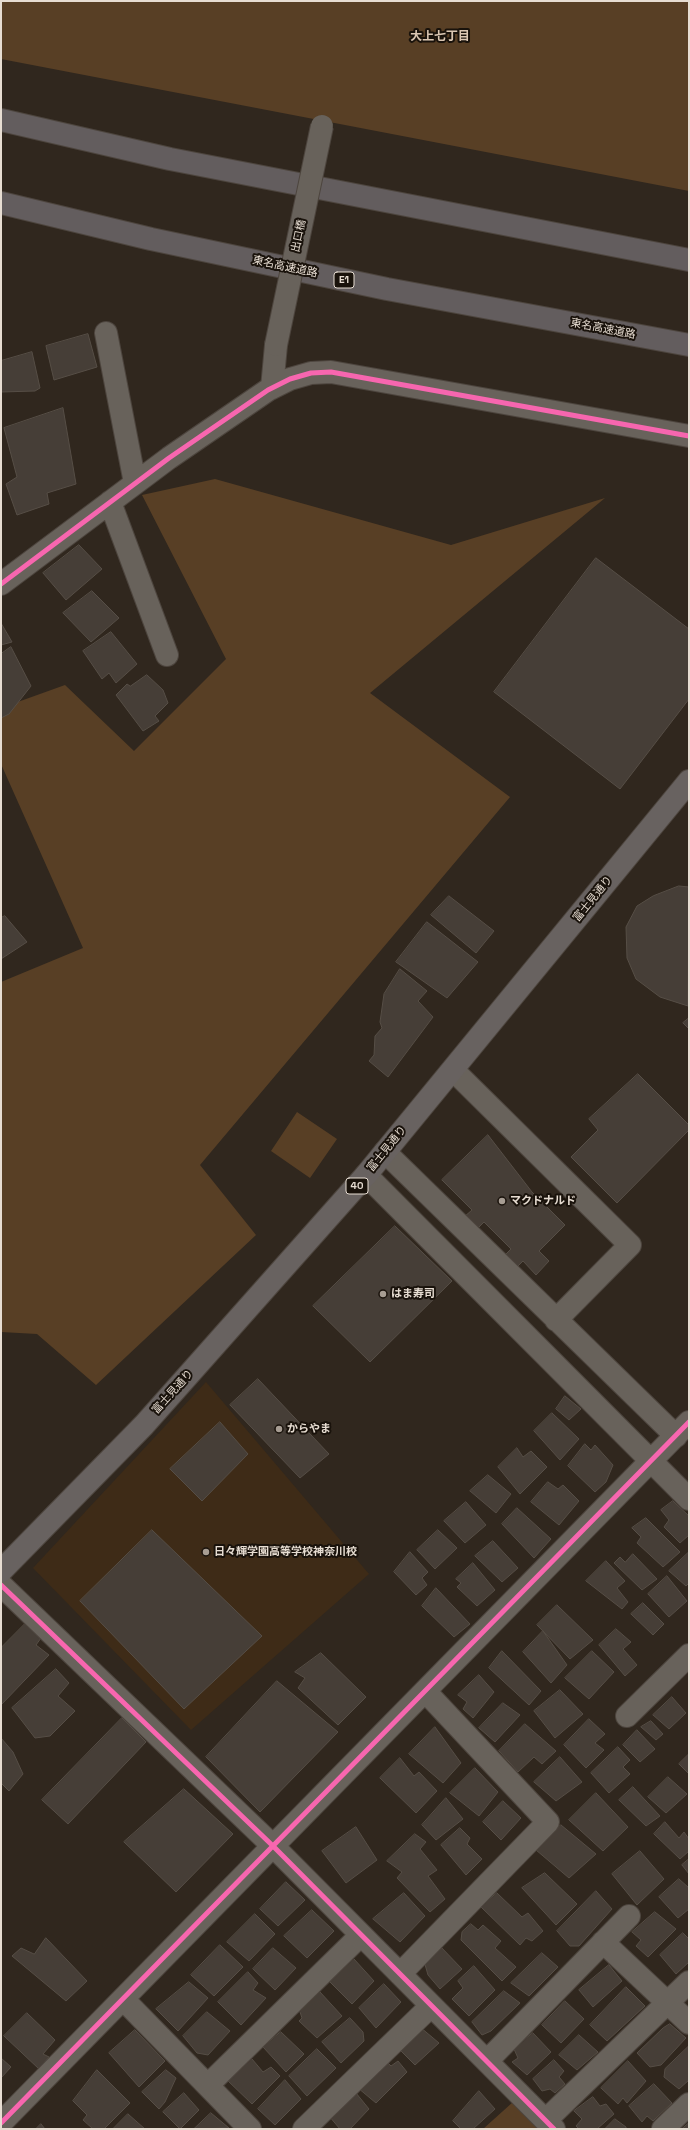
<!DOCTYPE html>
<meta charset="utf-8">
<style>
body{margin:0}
#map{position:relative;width:690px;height:2130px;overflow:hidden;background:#30271e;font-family:"Space Grotesk",sans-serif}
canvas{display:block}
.frame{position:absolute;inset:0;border:2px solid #e7ddd2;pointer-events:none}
</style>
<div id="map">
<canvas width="690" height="2130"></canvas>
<div class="frame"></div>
</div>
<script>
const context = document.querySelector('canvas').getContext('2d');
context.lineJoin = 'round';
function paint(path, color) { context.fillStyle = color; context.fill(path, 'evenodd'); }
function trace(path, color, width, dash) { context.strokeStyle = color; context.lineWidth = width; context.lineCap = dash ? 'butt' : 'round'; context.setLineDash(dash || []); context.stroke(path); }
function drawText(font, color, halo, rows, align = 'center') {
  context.font = font + ' "Space Grotesk","Noto Sans JP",sans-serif'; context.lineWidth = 4; context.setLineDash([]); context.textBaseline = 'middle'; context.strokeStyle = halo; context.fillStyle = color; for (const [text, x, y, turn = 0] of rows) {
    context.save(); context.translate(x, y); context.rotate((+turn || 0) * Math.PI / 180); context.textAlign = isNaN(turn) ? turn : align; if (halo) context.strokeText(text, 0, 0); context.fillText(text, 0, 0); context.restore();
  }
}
paint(new Path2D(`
 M206 1382 369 1574 191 1730 33 1568Z`), '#3e2b17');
paint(new Path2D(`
 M1 1H689V191L1 59Z
 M215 479 451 545 605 498 370 693 510 797 200 1165 256 1235 96 1385 37 1334 1 1332V982L83 948 1 764V708L65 685 134 751 226 659 142 495Z
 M297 1112 337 1139 310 1178 271 1151Z
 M513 2102 539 2129H483Z`), '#583f25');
const building = new Path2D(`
 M88 334 97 367 54 380 46 346Z
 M32 352 40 388 35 391 1 392V361Z
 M63 408 76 484 47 493 49 504 17 515 6 484 17 477 4 428Z
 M79 545 102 569 66 600 43 573Z
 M596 558 689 629V699L620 789 494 692Z
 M92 591 119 618 91 642 63 613Z
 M1 623 12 642 1 645Z
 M111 632 137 664 116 683 109 673 102 679 83 651Z
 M11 647 31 686 9 714 1 718V654Z
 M147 675 163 690 168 703 155 716 159 721 143 731 116 695 127 684 130 686Z
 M679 886 689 887 688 1006 660 997 636 979 627 958 626 927 637 906 653 896Z
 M449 896 494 931 476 953 431 915Z
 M5 916 27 942 1 959V918Z
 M427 922 478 962 447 998 396 962Z
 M400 969 427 991 418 1001 433 1017 388 1077 369 1061 374 1055 375 1036 382 1028 380 1022 384 994Z
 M689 1018V1029L683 1023Z
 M638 1074 689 1125V1130L617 1203 571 1157 598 1130 589 1119Z
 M488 1135 532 1192 565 1225 539 1251 549 1261 536 1275 523 1261 515 1269 503 1257 511 1249 484 1222 476 1230 464 1217 472 1210 442 1180Z
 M395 1226 452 1281 370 1362 313 1306Z
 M258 1379 329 1454 300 1478 230 1405Z
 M565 1396 581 1409 569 1420 556 1409Z
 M552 1413 579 1439 560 1460 534 1431Z
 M220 1422 248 1454 202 1501 170 1469Z
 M585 1444 591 1450 595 1445 613 1465 606 1482 595 1492 568 1466Z
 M517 1448 523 1457 531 1451 547 1467 520 1494 498 1467Z
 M488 1475 511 1494 496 1513 470 1491Z
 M548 1482 558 1489 563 1485 579 1501 559 1525 531 1502Z
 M673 1501 689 1516V1535L680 1543 664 1527 669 1520 661 1510Z
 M466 1502 486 1525 465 1543 444 1521Z
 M517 1508 551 1539 534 1558 502 1524Z
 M646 1518 680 1552 663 1567 637 1543 641 1537 632 1528Z
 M152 1530 262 1636 184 1709 80 1601Z
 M438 1530 457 1548 435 1569 417 1550Z
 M493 1541 518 1568 502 1582 475 1556Z
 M410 1552 428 1572 422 1578 427 1585 416 1595 394 1572Z
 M689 1552V1583L686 1586 669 1571Z
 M633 1554 657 1579 642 1590 614 1563 620 1557 625 1562Z
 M606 1561 625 1581 617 1588 628 1602 622 1609 586 1581Z
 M473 1563 495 1590 477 1606 457 1587 461 1583 456 1579Z
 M667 1576 687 1601 669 1617 648 1594Z
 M436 1588 470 1624 454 1637 422 1606Z
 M643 1603 664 1624 653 1635 631 1614Z
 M557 1605 593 1640 570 1659 537 1625Z
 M25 1624 41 1638 36 1645 49 1655 1 1705V1648Z
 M616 1629 631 1642 623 1649 637 1665 625 1676 599 1645Z
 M543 1631 567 1665 551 1683 523 1652Z
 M502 1651 541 1691 529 1705 489 1668Z
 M592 1651 614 1672 589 1699 565 1678Z
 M321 1653 366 1697 338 1725 298 1688 305 1678 295 1672Z
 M56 1669 69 1683 58 1696 75 1711 50 1736 35 1738 12 1708Z
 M479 1675 494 1692 473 1718 463 1709 467 1702 458 1695Z
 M277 1681 338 1732 260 1812 206 1757Z
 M560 1690 583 1714 555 1738 534 1711Z
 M672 1697 686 1713 669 1729 653 1715Z
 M503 1703 520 1715 495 1742 479 1728Z
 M122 1718 146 1742 68 1824 42 1800Z
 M589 1719 605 1734 595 1743 604 1750 586 1768 564 1745Z
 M651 1721 663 1734 656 1740 641 1727Z
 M525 1724 556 1751 542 1764 534 1757 518 1772 499 1751Z
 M435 1727 461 1763 443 1783 409 1754Z
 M637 1730 655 1749 640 1762 623 1745Z
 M1 1738 13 1752 23 1774 9 1791 1 1783Z
 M618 1747 630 1760 623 1767 630 1774 609 1793 591 1773Z
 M689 1754V1774L679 1764Z
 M560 1757 582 1782 556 1801 534 1782Z
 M400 1758 414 1776 419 1772 437 1791 416 1813 380 1778Z
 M475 1768 498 1792 479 1816 450 1793Z
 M668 1777 687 1794 666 1813 648 1797Z
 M633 1787 660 1816 646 1826 619 1800Z
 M184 1789 233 1834 176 1892 124 1842Z
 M596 1793 628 1827 603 1851 569 1820Z
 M446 1798 463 1819 436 1840 422 1825Z
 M503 1801 521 1818 501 1840 483 1822Z
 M665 1822 679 1838 684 1832 689 1839V1851L680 1859 654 1834Z
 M561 1825 596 1854 569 1878 536 1850Z
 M356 1827 377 1860 346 1883 322 1851Z
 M460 1828 470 1838 467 1844 482 1859 466 1875 441 1845Z
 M415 1834 426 1842 420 1849 437 1870 428 1876 445 1899 430 1912 397 1878 402 1872 387 1861Z
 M640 1851 664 1879 637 1905 612 1874Z
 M689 1859V1874L682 1865Z
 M545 1873 577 1904 556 1925 522 1888Z
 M679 1879 689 1888V1909L678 1918 659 1897Z
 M286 1882 305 1900 278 1926 260 1909Z
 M596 1891 612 1909 579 1946H570L557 1931Z
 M404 1893 425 1916 400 1942 373 1919Z
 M497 1893 522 1917 528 1913 543 1931 532 1941 526 1938 520 1945 481 1907Z
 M312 1910 334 1931 307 1958 284 1936Z
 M655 1912 676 1929 648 1957 636 1946 641 1940 632 1932Z
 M255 1914 275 1934 249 1961 227 1942Z
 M471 1924 478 1930 483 1925 501 1941 495 1948 516 1967 502 1981 461 1940 462 1932Z
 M683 1933 689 1939V1962L676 1974 660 1955Z
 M46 1938 87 1981 66 2001 12 1956 21 1948 34 1954Z
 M220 1945 243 1967 214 1996 191 1975Z
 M439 1945 462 1969 440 1989 428 1975 424 1961Z
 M273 1948 296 1968 275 1990 253 1969Z
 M542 1953 558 1967 529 1996 511 1983Z
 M354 1959 374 1981 352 2004 329 1981Z
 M609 1965 622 1981 593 2007 579 1990Z
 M474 1966 495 1990 469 2016 452 1999 463 1988 458 1981Z
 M248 1972 258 1983 253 1990 266 1998 241 2025 218 2002Z
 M189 1982 208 1998 178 2031 156 2009Z
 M384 1984 401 2002 376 2028 359 2008Z
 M626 1987 645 2006 607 2041 590 2025Z
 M504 1991 520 2003 491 2031 482 2035 472 2022Z
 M320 1992 342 2016 317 2038 299 2021 302 2018 300 2012Z
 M565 2001 584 2019 561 2043 542 2025Z
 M207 2012 230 2031 208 2055 197 2053 183 2036Z
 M27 2013 55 2040 43 2054 49 2057 39 2069 4 2036Z
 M350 2018 363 2032 364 2041 341 2063 322 2042Z
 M670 2024 686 2038 661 2065 650 2067 637 2053 663 2028Z
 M420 2027 439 2043 415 2065 398 2048Z
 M135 2030 165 2061 139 2087 109 2053Z
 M281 2032 304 2054 286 2072 263 2047Z
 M533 2033 551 2052 527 2075 512 2062 518 2058 514 2049Z
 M579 2035 598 2052 577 2070 559 2055Z
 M689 2046V2080L679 2089 664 2077 665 2069Z
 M317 2049 336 2068 307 2096 289 2076Z
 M1 2058 11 2067 1 2078Z
 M252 2059 263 2072 271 2067 280 2076 252 2104 227 2080Z
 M554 2060 564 2071 559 2077 565 2084 555 2093 550 2089 542 2091 533 2079Z
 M386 2061 391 2066 398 2061 407 2072 376 2103 358 2088Z
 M628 2061 646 2081 627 2103 623 2098 618 2104 601 2088Z
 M97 2070 130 2103 104 2129H93L83 2120 87 2115 73 2101Z
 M166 2070 176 2078 165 2102 159 2109 142 2092Z
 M285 2080 301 2099 275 2125 258 2109Z
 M654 2084 672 2103 653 2121 647 2116 642 2122 629 2106Z
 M479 2091 495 2109 473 2129H461L453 2121Z
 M184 2093 199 2110 180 2129 163 2112Z
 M356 2093 369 2109 350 2129H340L329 2116Z
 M593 2097 600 2106 606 2104 614 2114 597 2129H579L576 2126 582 2119 574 2111Z
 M211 2113 229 2128 194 2129Z
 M128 2114 145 2129H113Z
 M615 2119 626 2127V2129H605Z
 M689 2123V2129H682Z
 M41 2124 45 2129H36Z`);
paint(building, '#463e37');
trace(building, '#564e46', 1);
const minor = new Path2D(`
 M106 333 135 483
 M272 388 276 345
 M110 502 167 655
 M1 584 169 458 268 390 290 379 311 373 331 372 689 436
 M453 1070 630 1245 556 1320
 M385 1152 676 1436
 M366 1175 689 1499
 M1 1585 273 1846 554 2129
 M627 1716 689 1655
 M603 1942 689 2023
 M400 1974 548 1822 425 1691
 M123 1999 250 2129
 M487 2061 629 1916
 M208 2085 361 1935
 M546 2120 689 1982
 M1 2123 689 1422
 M304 2129 431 2006
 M663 2129 689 2104`);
const major = new Path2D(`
 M1 1571 144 1425 366 1175 689 781`);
const highway = new Path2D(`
 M1 120 170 159 689 260
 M1 203 151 239 387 289 689 345`);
trace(minor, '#4d453e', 24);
trace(major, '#4d453e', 24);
trace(highway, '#4d453e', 24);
trace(minor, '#68625b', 22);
trace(major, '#686260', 22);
trace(highway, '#635d5e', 22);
const minorBridge = new Path2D(`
 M276 345 322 126`);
trace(minorBridge, '#4d453e', 24, []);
trace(minorBridge, '#68625b', 22);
trace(new Path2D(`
 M1 584 169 458 268 390 290 379 311 373 331 372 689 436
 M1 1585 273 1846 554 2129
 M1 2123 689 1422`), '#f766af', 5);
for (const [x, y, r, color] of [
 [502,1201,4,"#a79d93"],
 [383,1294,4,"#a79d93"],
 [279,1429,4,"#a79d93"],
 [206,1552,4,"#a79d93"]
]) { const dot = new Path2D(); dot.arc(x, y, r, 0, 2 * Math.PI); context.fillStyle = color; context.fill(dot); trace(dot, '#19120b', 1.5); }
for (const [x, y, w] of [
 [344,280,20],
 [357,1186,22]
]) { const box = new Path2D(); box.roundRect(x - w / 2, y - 8, w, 16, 3); context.fillStyle = '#19120b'; context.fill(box); trace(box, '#e7ddd2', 1); }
drawText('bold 10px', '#e7ddd2', null, [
 ["E1",344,280],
 ["40",357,1186]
]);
drawText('11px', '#e7ddd2', '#19120b', [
 ["出口橋",299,236,-78],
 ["東名高速道路",285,267,12],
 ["東名高速道路",603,329,11],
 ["富士見通り",593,899,-51],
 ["富士見通り",387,1149,-51],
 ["富士見通り",173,1392,-48]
]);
drawText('bold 11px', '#e7ddd2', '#19120b', [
 ["マクドナルド",510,1201],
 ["はま寿司",391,1294],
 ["からやま",287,1429],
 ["日々輝学園高等学校神奈川校",214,1552]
], 'left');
drawText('bold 12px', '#dac6b2', '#19120b', [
 ["大上七丁目",440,37]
]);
</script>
